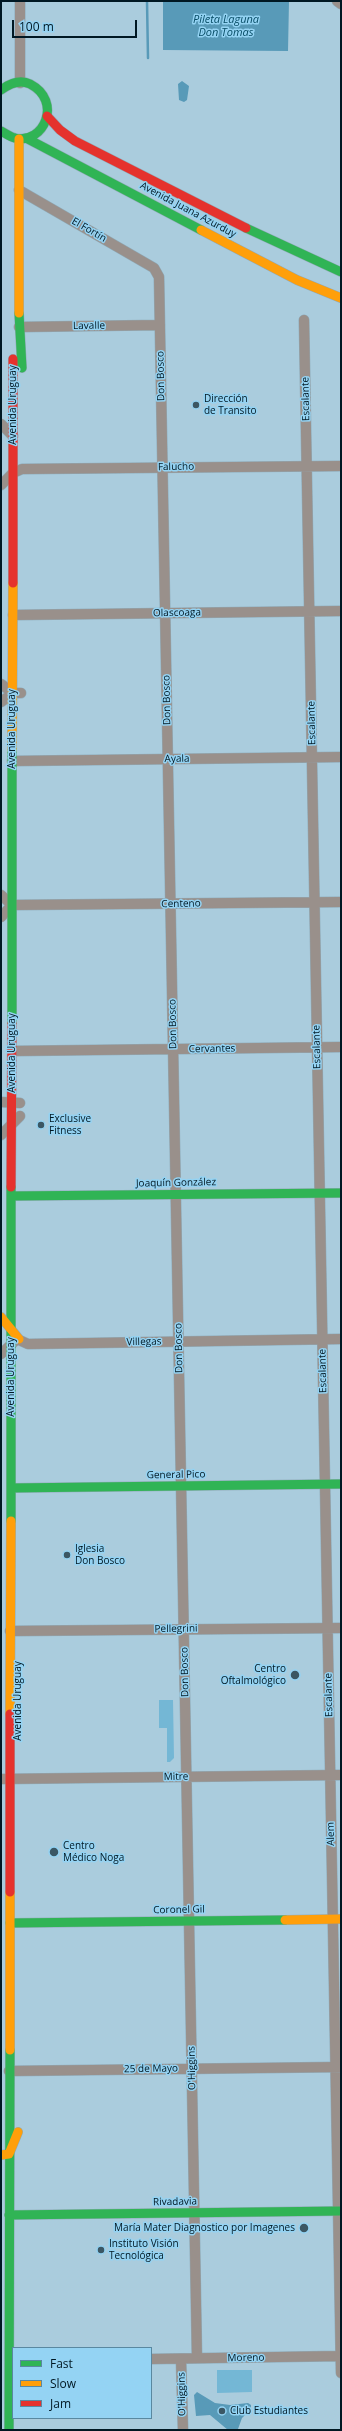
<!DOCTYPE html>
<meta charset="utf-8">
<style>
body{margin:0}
#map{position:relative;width:342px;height:2431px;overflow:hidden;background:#acd;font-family:"Open Sans",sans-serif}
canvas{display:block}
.frame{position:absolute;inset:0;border:2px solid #001823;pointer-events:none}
.legend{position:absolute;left:12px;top:2347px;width:140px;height:72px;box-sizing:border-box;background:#94d3f3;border:1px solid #5988a0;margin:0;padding:5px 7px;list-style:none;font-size:12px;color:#001823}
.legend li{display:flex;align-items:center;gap:8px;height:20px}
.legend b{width:20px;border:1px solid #5988a0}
.scale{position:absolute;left:12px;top:20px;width:125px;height:18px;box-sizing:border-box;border:2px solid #001823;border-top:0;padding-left:5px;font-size:12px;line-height:14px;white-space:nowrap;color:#001823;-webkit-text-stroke:3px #94d3f3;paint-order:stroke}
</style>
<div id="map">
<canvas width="342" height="2431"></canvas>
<div class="frame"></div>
<ul class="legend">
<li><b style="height:5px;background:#30b455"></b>Fast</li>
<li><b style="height:5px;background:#ff9f0a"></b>Slow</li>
<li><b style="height:5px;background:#e5322d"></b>Jam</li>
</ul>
<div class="scale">100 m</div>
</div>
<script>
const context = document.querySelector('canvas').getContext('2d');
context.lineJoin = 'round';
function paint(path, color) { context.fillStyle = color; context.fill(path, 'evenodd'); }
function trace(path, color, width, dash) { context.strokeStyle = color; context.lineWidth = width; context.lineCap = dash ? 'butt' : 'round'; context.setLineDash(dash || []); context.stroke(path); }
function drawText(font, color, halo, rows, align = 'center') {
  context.font = font + ' "Open Sans",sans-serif'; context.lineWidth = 3; context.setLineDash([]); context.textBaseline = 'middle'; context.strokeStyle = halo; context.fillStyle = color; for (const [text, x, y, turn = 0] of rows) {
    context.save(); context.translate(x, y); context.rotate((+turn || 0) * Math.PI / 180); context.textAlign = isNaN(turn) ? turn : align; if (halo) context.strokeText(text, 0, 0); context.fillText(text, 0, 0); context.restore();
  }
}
paint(new Path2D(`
 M159 1700H173L174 1758 170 1762H167V1728H159Z
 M217 2370H252V2392L217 2393Z`), '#74b7d5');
paint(new Path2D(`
 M163 1H289L288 51 163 50Z
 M182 81 189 86 187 100 184 102 179 100 178 84Z
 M197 2392 215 2403 230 2405 248 2403 251 2405V2409L242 2418 238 2429 228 2430 210 2415 196 2416 194 2395Z`), '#589ab8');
trace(new Path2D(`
 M147 1 148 58`), '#589ab8', 2.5);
const street = new Path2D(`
 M337 1 341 4
 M20 83V1
 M19 190 154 268 159 277 197 2358
 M304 320 341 2373
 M19 327 160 325
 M1 424 13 436
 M1 485 13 473 22 469 341 466
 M13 615 341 611
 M1 684 13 693H21
 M1 702 13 693
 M12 761 341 757
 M1 895 12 905
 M1 917 12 905 341 902
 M12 1051 341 1047
 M1 1102 20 1103
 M1 1135 20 1116
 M1 1354 17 1339 28 1344 341 1339
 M10 1631 341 1628
 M1 1779 341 1775
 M9 2071 341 2067
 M151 2359 341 2356
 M181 2359 183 2430`);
const fast = new Path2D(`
 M1 90C9 84 20 79 30 84 63 101 44 145 15 138 10 137 5 133 1 131
 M26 138 201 230
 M246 228 341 272
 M19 313 22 368
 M12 1023V750
 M11 1196 341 1193
 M11 1488 341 1484
 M11 1521V1187
 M10 1923 285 1920
 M9 2215 341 2211
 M9 2430 10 2050`);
const slow = new Path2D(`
 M19 139V313
 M201 230 297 280 341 298
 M12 750 13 583
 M1 1317 19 1339
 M10 1714 11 1521
 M285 1920 341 1919
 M10 2050V1892
 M1 2155 9 2154 18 2132`);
const jam = new Path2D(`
 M47 116 60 130 75 141 246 228
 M13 583V359
 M11 1187 12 1023
 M10 1892V1714`);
trace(street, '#90aab7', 11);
trace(fast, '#90aab7', 10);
trace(slow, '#90aab7', 10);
trace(jam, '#90aab7', 10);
trace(street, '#99908b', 10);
trace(fast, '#30b455', 9);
trace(slow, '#ff9f0a', 9);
trace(jam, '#e5322d', 9);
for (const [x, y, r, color] of [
 [196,405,4,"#3b5764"],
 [41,1125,4,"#3b5764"],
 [67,1555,4,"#3b5764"],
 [295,1675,5,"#3b5764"],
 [54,1852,5,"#3b5764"],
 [304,2228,5,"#3b5764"],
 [101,2250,4,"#3b5764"],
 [222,2411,4,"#3b5764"]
]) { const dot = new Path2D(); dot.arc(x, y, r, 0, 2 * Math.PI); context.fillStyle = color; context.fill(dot); trace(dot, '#94d3f3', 1.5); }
drawText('10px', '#001823', '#94d3f3', [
 ["Avenida Juana Azurduy",188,210,28],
 ["El Fortín",89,230,30],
 ["Lavalle",89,326,-1],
 ["Don Bosco",161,376,-91],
 ["Escalante",306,399,-91],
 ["Avenida Uruguay",13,405,-90],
 ["Falucho",176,467,-1],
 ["Olascoaga",177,613,-1],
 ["Don Bosco",167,700,-91],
 ["Escalante",312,723,-91],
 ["Avenida Uruguay",12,729,-90],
 ["Ayala",177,759,-1],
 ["Centeno",181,904,-1],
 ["Don Bosco",173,1024,-91],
 ["Escalante",317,1047,-91],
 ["Cervantes",212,1049,-1],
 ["Avenida Uruguay",12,1053,-90],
 ["Joaquín González",176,1183,-1],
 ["Villegas",144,1342,-1],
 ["Don Bosco",179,1348,-91],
 ["Escalante",323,1371,-91],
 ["Avenida Uruguay",11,1377,-90],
 ["General Pico",176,1475,-1],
 ["Pellegrini",176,1629,-1],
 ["Don Bosco",185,1672,-91],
 ["Escalante",329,1695,-91],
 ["Avenida Uruguay",18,1701,-90],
 ["Mitre",176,1777,-1],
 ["Alem",331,1834,-91],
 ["Coronel Gil",179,1910,-1],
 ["O'Higgins",192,2068,-91],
 ["25 de Mayo",151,2069,-1],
 ["Rivadavia",175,2202,-1],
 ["Moreno",246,2358,-1],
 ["O'Higgins",182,2394,-91]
]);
drawText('10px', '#001823', '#94d3f3', [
 ["Dirección",204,399],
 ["de Transito",204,411],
 ["Exclusive",49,1119],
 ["Fitness",49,1131],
 ["Iglesia",75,1549],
 ["Don Bosco",75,1561],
 ["Centro",286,1669,"right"],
 ["Oftalmológico",286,1681,"right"],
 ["Centro",63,1846],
 ["Médico Noga",63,1858],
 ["María Mater Diagnostico por Imagenes",295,2228,"right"],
 ["Instituto Visión",109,2244],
 ["Tecnológica",109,2256],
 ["Club Estudiantes",230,2411]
], 'left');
drawText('italic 11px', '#074c65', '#94d3f3', [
 ["Pileta Laguna",226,20],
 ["Don Tomas",226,33]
]);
</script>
